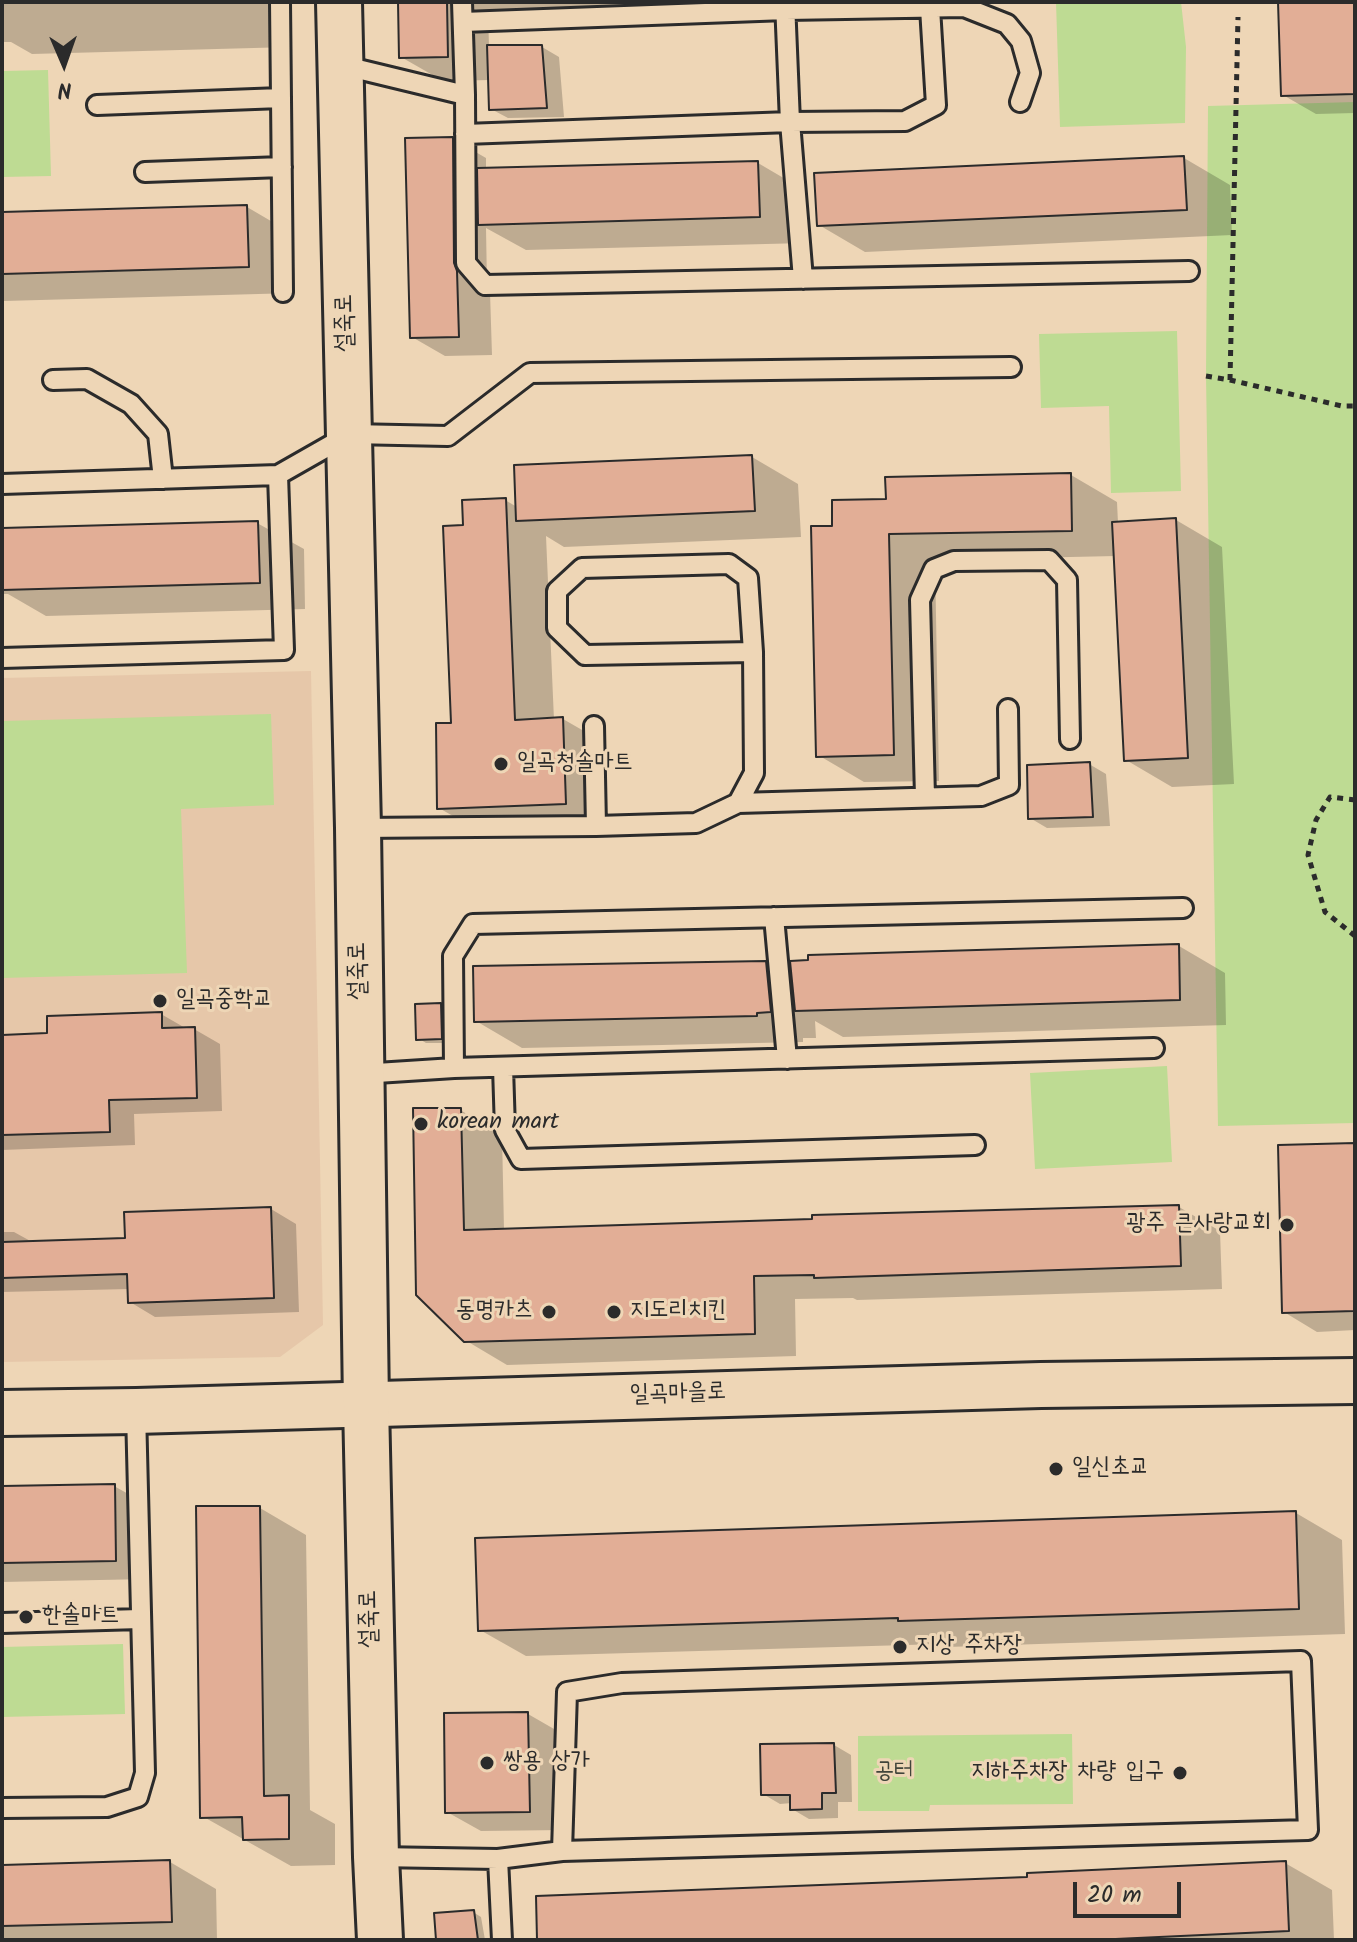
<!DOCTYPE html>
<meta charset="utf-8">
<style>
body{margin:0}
#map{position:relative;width:1357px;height:1942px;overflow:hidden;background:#eed6b6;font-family:Kalam,sans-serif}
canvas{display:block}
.frame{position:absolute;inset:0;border:4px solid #2b2b2b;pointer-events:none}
.north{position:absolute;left:24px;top:24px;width:80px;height:80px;-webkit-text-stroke:6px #eed6b6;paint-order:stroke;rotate:178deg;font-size:22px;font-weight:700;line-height:32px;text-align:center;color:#2b2b2b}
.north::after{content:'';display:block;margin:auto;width:28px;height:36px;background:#2b2b2b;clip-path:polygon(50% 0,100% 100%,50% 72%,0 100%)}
.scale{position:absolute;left:1073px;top:1882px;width:108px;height:36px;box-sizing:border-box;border:4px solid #2b2b2b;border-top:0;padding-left:10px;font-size:24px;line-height:28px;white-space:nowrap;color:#2b2b2b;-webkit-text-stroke:6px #eed6b6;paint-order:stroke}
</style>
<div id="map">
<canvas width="1357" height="1942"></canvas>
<div class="frame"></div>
<div class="north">N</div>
<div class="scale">20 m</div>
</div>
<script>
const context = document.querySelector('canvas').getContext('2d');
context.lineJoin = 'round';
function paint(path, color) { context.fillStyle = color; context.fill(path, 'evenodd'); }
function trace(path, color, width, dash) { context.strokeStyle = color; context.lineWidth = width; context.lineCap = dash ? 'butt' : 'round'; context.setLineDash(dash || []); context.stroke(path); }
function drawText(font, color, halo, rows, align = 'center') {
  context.font = font + ' Kalam,"Poor Story",sans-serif'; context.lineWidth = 6; context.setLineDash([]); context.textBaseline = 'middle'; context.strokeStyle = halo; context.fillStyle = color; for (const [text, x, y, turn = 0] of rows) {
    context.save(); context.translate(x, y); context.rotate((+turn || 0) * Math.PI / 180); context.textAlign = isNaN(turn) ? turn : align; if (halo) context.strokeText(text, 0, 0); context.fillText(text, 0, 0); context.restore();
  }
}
paint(new Path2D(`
 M311 671 323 1325 280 1357 2 1362V678Z`), '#e6c7a9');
paint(new Path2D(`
 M1056 2H1181L1186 47 1185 123 1060 127Z
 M48 70 51 176 2 177V71Z
 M1355 102V1123L1218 1126 1206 376 1208 106Z
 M1177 331 1181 491 1111 493 1109 406 1041 408 1039 334Z
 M271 714 274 805 181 809 187 973 2 978V721Z
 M1167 1066 1172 1162 1035 1169 1030 1073Z
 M123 1644 125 1714 2 1717V1647Z
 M1072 1734 1073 1804 930 1805 929 1811H858V1736Z`), '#bedb93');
paint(new Path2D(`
 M2 2H290L291 47 32 54 11 42H2Z
 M400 2H793L488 10 489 47H542L559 57 564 117 508 118 491 109 490 80 443 81 401 57Z
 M1280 2H1355V113L1316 114 1283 95Z
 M453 139 486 158V170L758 163 804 190 806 243 526 250 486 228 487 284 490 292 492 355 445 356 412 337Z
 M1184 158 1230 185 1232 235 865 252 819 225Z
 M247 207 293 234 295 293 4 301V317H2V214Z
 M752 457 798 484 801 537 564 547 546 536 554 720 563 719 603 742 606 827 479 831 439 808 453 725 465 527 505 500 517 507Z
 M1071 475 1117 502 1118 523 1176 520 1222 547 1234 784 1172 787 1126 760 1116 556 935 560 939 781 864 782 818 755 834 527 888 501Z
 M257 523 304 549 305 609 46 616 8 594H2V530Z
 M1089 764 1106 774 1110 826 1047 828 1030 818Z
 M1179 946 1225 973 1226 1025 843 1037 815 1021 816 1038H803V1042L522 1048 476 1021 765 963 794 979 810 962Z
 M441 1005 449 1010V1043H426L418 1038Z
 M161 1014 187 1029H194L220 1044 222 1111 134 1114 135 1145 2 1150V1037L49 1035Z
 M460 1110 502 1134 504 1230 1179 1207 1220 1231 1222 1289 857 1300 853 1298 795 1299 796 1356 507 1365 465 1340Z
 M1355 1145V1330L1317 1332 1284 1312Z
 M271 1209 296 1224 299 1312 155 1317 130 1302 129 1289 2 1292V1232H14L34 1243 127 1240Z
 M114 1486 148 1505 149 1579 2 1582V1488Z
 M260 1508 306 1535 310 1810 335 1824V1865L291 1866 202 1816Z
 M1296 1513 1342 1540 1345 1634 947 1647 941 1644 526 1656 480 1630Z
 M528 1714 561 1733 563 1830 481 1831 447 1812Z
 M834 1745 851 1755 852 1802H838V1818L809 1819 792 1809V1803L780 1804 763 1794Z
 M170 1862 216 1889 217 1940H2V1867Z
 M1285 1863 1332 1890 1334 1940H539L1029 1879Z
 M473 1912 481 1917 485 1940H438Z`), '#0003');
const building = new Path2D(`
 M398 2H447L448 57 399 58Z
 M1278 2H1355V94L1281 96Z
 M487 45H542L547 108 489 110Z
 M453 137 454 263 457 271 459 337 410 338 405 138Z
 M1184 156 1187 210 817 226 814 173Z
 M758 161 760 217 478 225 477 168Z
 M247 205 249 267 2 274V212Z
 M752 455 755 511 516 521 514 465Z
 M1071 473 1072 531 889 534 894 755 816 757 811 526H832V500L886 499 885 477Z
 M506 498 515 720 563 717 566 804 437 809 436 723H451L443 526 463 525 462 500Z
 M1176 518 1188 758 1124 761 1112 522Z
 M258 521 260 583 2 590V528Z
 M1090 762 1093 817 1028 819 1027 765Z
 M1179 944 1180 1000 795 1011 790 961 808 960V955Z
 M766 961 771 1012 757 1013V1016L474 1022 473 966Z
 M441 1003 442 1039 416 1040 415 1004Z
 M162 1012V1028L195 1027 197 1098 109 1100 110 1132 2 1135V1035L47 1033V1016Z
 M413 1108H461L464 1230 812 1219V1215L1179 1205 1181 1266 814 1278V1275L754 1276 755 1334 464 1342 416 1295Z
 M1355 1143V1311L1282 1313 1278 1145Z
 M271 1207 274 1298 128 1303 127 1274 2 1278V1242L125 1238 124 1212Z
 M115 1484 116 1561 2 1563V1486Z
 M196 1506H260L264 1796 289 1795V1839L243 1840 242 1817 200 1818Z
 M1296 1511 1299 1609 898 1621V1618L478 1631 475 1538Z
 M528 1712 530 1812 445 1813 444 1713Z
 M834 1743 836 1793H822V1809L790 1810V1795H761L760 1744Z
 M170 1860 172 1922 2 1926V1865Z
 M1286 1861 1289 1931 1094 1940H537L536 1896 1027 1877V1873Z
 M474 1910 478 1940H436L434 1913Z`);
paint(building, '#e2ae96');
trace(building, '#2b2b2b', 2);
const service = new Path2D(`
 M280 2 283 292
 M785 2 790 122 803 279
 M463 22 786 10 964 7 1007 24 1021 41 1030 73 1020 102
 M341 65 465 95 462 2
 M465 95 466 263 485 285 1189 271
 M97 105 281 98
 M465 134 790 122 905 121 936 105 930 8
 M145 172 282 167
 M53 380 87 379 131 404 158 434 163 479
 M2 484 278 475 350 434 448 436 530 373 1011 367
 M2 658 284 650 278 475
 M594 726 596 826
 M925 797 920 600 934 569 954 561 1049 560 1067 580 1070 739
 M738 803 981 796 1009 785 1008 709
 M358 828 596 826 696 823 738 803 754 773 753 652 748 578 729 564 582 568 557 591V628L585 655 753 652
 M774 917 787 1059
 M503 1067 505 1130 521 1159 975 1145
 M454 1068 453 956 473 924 1183 908
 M361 1074 454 1068 1154 1048
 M2 1623 140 1619
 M2 1808 107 1807 138 1797 145 1773 136 1411
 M376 1857 498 1859 562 1851 1308 1830 1301 1661 622 1683 567 1692 562 1851
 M498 1859 502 1940`);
const tertiary = new Path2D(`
 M2 1413 136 1411 1041 1385 1355 1381`);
const secondary = new Path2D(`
 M339 2 358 828 366 1404 376 1857 380 1940`);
trace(service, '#2b2b2b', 24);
trace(tertiary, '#2b2b2b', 50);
trace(secondary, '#2b2b2b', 50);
trace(new Path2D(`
 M1206 376 1230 380 1342 406H1355
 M1230 380 1238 17
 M1355 800 1330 797 1316 820 1308 855 1325 912 1355 936`), '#2b2b2b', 5, [6, 6]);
trace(service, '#eed6b6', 18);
trace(tertiary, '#eed6b6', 44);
trace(secondary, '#eed6b6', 44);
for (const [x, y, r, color] of [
 [501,764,8,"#2b2b2b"],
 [160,1001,8,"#2b2b2b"],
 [421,1124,8,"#2b2b2b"],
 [1287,1225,8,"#2b2b2b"],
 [549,1312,8,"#2b2b2b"],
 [614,1312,8,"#2b2b2b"],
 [1056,1469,8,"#2b2b2b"],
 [26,1617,8,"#2b2b2b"],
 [900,1647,8,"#2b2b2b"],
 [487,1763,8,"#2b2b2b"],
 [1180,1773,8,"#2b2b2b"]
]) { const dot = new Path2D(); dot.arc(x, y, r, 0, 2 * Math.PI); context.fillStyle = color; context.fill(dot); trace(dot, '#eed6b6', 3); }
drawText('24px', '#2b2b2b', '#eed6b6', [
 ["설죽로",347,323,-91],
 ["설죽로",360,971,-91],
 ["일곡마을로",678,1395,-2],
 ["설죽로",371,1619,-91]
]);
drawText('24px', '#2b2b2b', '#eed6b6', [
 ["일곡청솔마트",517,764],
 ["일곡중학교",176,1001],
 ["korean mart",437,1124],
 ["광주 큰사랑교회",1271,1225,"right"],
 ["동명카츠",533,1312,"right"],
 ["지도리치킨",630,1312],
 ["일신초교",1072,1469],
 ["한솔마트",42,1617],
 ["지상 주차장",916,1647],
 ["쌍용 상가",503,1763],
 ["지하주차장 차량 입구",1164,1773,"right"]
], 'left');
drawText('24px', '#41453b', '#eed6b6', [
 ["공터",894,1773]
]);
</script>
